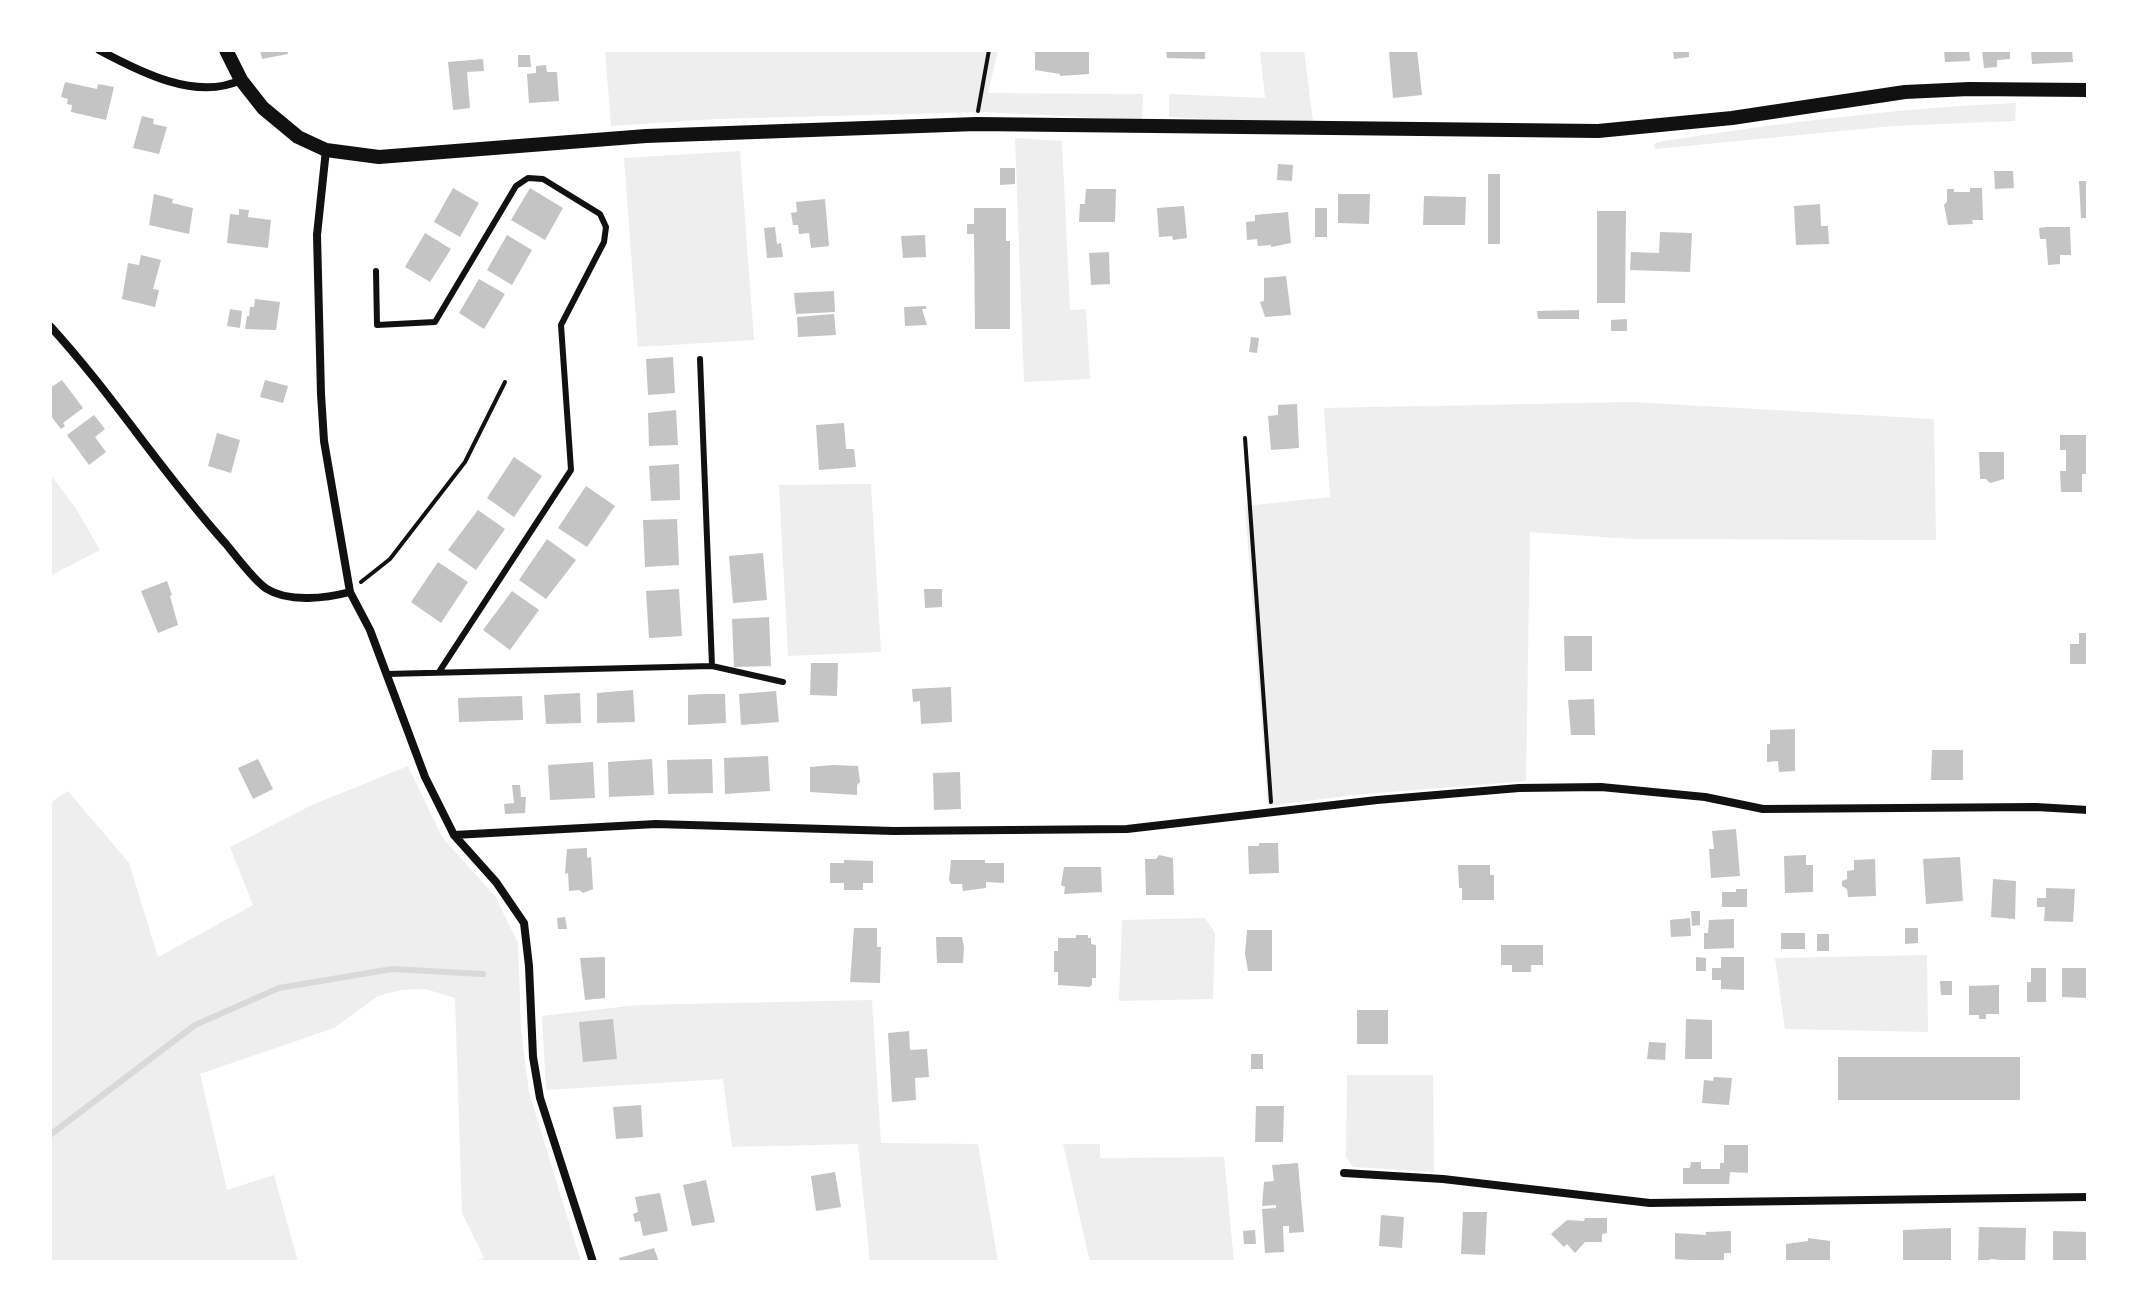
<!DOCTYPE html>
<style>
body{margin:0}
#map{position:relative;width:2138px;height:1312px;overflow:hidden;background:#fff;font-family:"Archivo Narrow",sans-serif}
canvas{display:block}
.frame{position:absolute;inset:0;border:52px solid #fff;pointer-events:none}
</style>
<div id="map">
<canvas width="2138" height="1312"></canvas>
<div class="frame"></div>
</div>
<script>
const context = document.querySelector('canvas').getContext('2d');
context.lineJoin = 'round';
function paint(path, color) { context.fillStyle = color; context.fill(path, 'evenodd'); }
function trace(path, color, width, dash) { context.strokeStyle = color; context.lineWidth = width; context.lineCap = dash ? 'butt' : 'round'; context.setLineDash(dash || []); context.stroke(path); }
paint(new Path2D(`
 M605 50H998L988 93 1143 94 1142 120 984 112 716 119 611 126Z
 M1260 50H1304L1313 121 1275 122 1169 117V94L1265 98Z
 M2016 103 2015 121 1893 126 1655 149 1654 144 1663 141C1780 123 1897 108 2016 103Z
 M1015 138 1062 141 1070 310 1086 309 1090 379 1024 382Z
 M740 151 754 340 638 347 624 158Z
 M1631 402 1934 419 1936 540 1632 539 1530 532 1526 781 1353 795 1268 806 1245 506 1330 497 1324 408Z
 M50 474 75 507 100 550 50 576Z
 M871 484 881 652 788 656 779 485Z
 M408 766 442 837 495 896 518 943 521 1030 529 1092 581 1262H469L484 1258 462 1213 455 998 425 989 401 990 378 996 334 1028 200 1074 227 1190 274 1175 298 1262H50V803L68 791 129 863 158 957 253 905 230 847 312 805Z
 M1205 918 1215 933 1213 999 1119 1001 1122 920Z
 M1927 955 1928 1032 1785 1029 1775 958Z
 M872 1000 881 1143 978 1144 998 1262H870L858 1144 732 1147 723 1079 546 1090 542 1016 637 1005Z
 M1347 1075H1433L1434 1172 1353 1167 1346 1157Z
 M1063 1144H1100V1158L1224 1157 1234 1262H1090Z`), '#eee');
trace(new Path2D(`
 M50 1135 195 1025 279 988 392 969 483 974`), '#d9d9d9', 6);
paint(new Path2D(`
 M260 50H287L288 54 262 59Z
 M1035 50H1089V74L1060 76V74L1035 70Z
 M1166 50H1205V59L1167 58Z
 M1417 50 1422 95 1393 98 1389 52Z
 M1673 50H1689V57L1674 59Z
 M1944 50H1969L1970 61 1945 62Z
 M1982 50H2010V59L1997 60V67L1984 68Z
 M2031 50H2072L2073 62 2032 64Z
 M518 55H530L531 67H518Z
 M483 59 484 71 467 72 470 108 453 110 448 62Z
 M546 65 547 72H557L559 101 529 103 527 74 536 73V66Z
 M65 82 97 89 98 84 114 87 106 120 71 112 72 105 67 104 68 99 61 97Z
 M142 116 154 119 153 124 167 127 159 154 133 148Z
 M1278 164 1293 165 1292 181 1277 180Z
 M1000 168H1015V184L1000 185Z
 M1994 171H2013L2014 188 1995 189Z
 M1488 174H1500V244H1488Z
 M2079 181H2088V218H2081Z
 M453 188 479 203 460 237 434 222Z
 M530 188 563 208 545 240 511 220Z
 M1970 188H1982L1983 220H1972L1973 224 1948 225 1944 205 1947 202V189H1954V192H1970Z
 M1086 189H1116L1115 222H1079L1080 204H1085Z
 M154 194 173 199 172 203 193 208 189 234 149 225Z
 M1338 194H1370L1369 224 1338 223Z
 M1424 196 1466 197 1465 225H1423Z
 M825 199 829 246 811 248 809 233 799 234 798 225H793L791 213 797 212 796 202Z
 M1820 204 1821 226H1828L1829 244 1796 245 1794 206Z
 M1184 206 1187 238 1173 240 1172 236 1159 237 1157 208Z
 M974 208H1006V241H1010V329H975L974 234H967V224H974Z
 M1315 208H1327V237H1315Z
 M239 209 249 210 248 217 271 220 268 248 227 243 230 214 239 215Z
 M1597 211H1626L1625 303H1597Z
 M1288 212 1291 243 1271 247V245L1258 246 1257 239 1247 240 1246 222 1255 221V215Z
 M775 227 777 244 781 243 783 257 767 258 764 228Z
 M2046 227H2070L2071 255H2060V264L2048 265 2046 239H2040L2039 228Z
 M1660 232 1692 233 1690 272 1630 270 1631 252 1659 253Z
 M425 233 451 249 430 282 405 267Z
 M507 235 532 250 512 285 487 270Z
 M925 235 926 257 903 258 901 236Z
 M1109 252 1110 284 1091 285 1089 253Z
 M141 255 161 260 153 289 159 290 155 307 122 299 128 263 139 265Z
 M1286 276 1291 315 1265 317 1260 302 1264 301V278Z
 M479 279 505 294 484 329 459 313Z
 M834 291 835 312 796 314 794 293Z
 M255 299 280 302 276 330 245 329 247 316H249L250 307H254Z
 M926 306V309H922L927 325 905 326 904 307Z
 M230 309 242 311 240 328 227 326Z
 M1579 310V319H1538L1537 311Z
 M834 314 836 335 798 337 797 317Z
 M1627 319V331H1611V320Z
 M1251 337 1259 338 1257 353 1249 352Z
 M673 357 675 393 648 395 646 359Z
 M62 380 83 408 63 423 65 426 61 429 50 415V388Z
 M265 380 288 386 283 403 260 397Z
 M1297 404 1299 448 1271 450 1268 416 1278 415V405Z
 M676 410 678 445 649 446 648 413Z
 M94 415 105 429 95 437 106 452 89 465 67 435Z
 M844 423 846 449H854L856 467 819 470 816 425Z
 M217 433 240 440 231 473 208 466Z
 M2060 435H2088V474H2082V492H2061L2060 471H2066V450H2060Z
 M1979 452H2004V479L1990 483 1986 479H1980Z
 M514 457 542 476 514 517 487 498Z
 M679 464 680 500 651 501 649 466Z
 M586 486 615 506 587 547 558 528Z
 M478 510 505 529 476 570 448 550Z
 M677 519 679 565 645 567 643 520Z
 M547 539 576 560 546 599 519 580Z
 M763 553 767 600 733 603 729 556Z
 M438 562 468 582 441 623 411 602Z
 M167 581 172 595 170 596 178 625 158 633 141 591Z
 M679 589 682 636 649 638 646 591Z
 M924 589H942V607L925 608Z
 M512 591 539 610 510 650 483 630Z
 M769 617 771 666 734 667 732 619Z
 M2079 633H2088V664H2070V644H2079Z
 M1564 636H1592V671H1565Z
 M811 663H838L837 696 810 695Z
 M951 687 952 722 921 724 920 701 913 702 912 689Z
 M633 690 635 722 597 723V693Z
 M776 691 779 722 741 725 739 694Z
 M580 693 581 723 546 724 544 695Z
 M706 694H725L726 723 688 725V695Z
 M522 696 523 720 459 722 458 698Z
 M1594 699 1595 735H1571L1568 700Z
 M1795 729V771L1779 772 1778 761 1767 762V744H1770V730Z
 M1932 750H1963V780H1931Z
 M768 756 770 791 725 794 724 758Z
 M258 759 273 789 253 799 238 768Z
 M652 759 654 795 609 797 608 762Z
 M712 759 713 793 668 794 667 760Z
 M593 762 595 798 550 800 548 765Z
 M833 765 858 766 860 782 857 785V795L810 792V767Z
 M960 772 961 809 934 810 933 773Z
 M512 785H520L521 797H526L525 813 505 814 504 804 514 803Z
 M1736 829 1740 876 1711 878 1709 849H1714L1712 831Z
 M1259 843H1278L1279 873 1249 874 1248 846H1259Z
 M587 848V858L591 857 593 889 583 893 579 890 569 891 568 873 565 874 567 849Z
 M1159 855 1173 858 1174 895H1146L1145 859H1156Z
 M1806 855V865H1813V892L1785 893 1784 856Z
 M1960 857 1963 901 1926 904 1923 859Z
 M1875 859 1876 896 1848 897 1847 889 1842 886V881L1847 879V871L1854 870V860Z
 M844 860 873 861V883H863V890H844V883H830V863H844Z
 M951 860H985V863H1004V883L986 882V888L963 891 962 884H951L949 880Z
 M1458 865H1490V875H1494V900H1462V888H1459Z
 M1064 867H1101L1102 892 1064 894 1065 887 1061 885Z
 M1993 879 2016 881 2015 919 1991 917Z
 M2046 888 2075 889 2073 922 2044 921 2045 907H2037V898H2046Z
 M1736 889H1747V907H1722V892H1736Z
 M1691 911H1700V925L1692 926Z
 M565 917 567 929H558L557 918Z
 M1690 918 1691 936 1671 937 1670 920Z
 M1734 919V948L1704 949V933H1708L1709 920Z
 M854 928H877V947H881L880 983 850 982Z
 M1905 928H1918V943L1905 944Z
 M1247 930H1272V971H1248L1245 954Z
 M1781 933H1805V949H1781Z
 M1817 934H1829V951H1817Z
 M1076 935H1088V938H1091V944L1096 945V978H1092V985L1089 987 1058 985V972H1054V951H1058V938H1076Z
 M936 937H962L964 948 963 963H937Z
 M1501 945H1543V965H1531V972H1512V965H1501Z
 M605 957V998L585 1000 580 958Z
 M1696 957 1706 958V971H1696Z
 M1721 957H1744V990L1721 989V980H1712V968H1721Z
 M2031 968H2046V1002H2027V982H2031Z
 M2062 968H2088V998L2062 997Z
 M1940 981H1952V995H1941Z
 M1999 985V1014H1986V1019H1979V1015H1969V986Z
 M1357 1010H1388V1044H1357Z
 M613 1019 617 1059 583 1062 579 1022Z
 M1686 1019 1712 1020V1059H1685Z
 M909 1031 910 1050 927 1049 929 1077 915 1078 916 1100 892 1102 888 1033Z
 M1649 1042 1666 1043 1665 1060 1647 1059Z
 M1251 1054H1263V1069H1251Z
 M1838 1057H2020V1100H1838Z
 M1714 1077 1732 1078 1729 1105 1702 1103 1704 1080 1713 1081Z
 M641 1105 643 1137 616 1139 613 1107Z
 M1256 1106H1284L1283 1142H1255Z
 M1724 1145H1748V1173L1730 1172 1729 1184H1683V1168H1690L1691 1162H1701V1169H1720V1163H1724Z
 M1298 1163 1304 1232 1289 1233V1226H1283L1284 1252 1265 1253 1262 1209 1276 1208V1205L1262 1206 1264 1182 1274 1181 1272 1165Z
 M835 1172 841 1207 816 1211 811 1176Z
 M706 1180 715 1222 692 1226 683 1185Z
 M660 1193 668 1231 643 1236 640 1221 635 1222 633 1214 638 1212 635 1197Z
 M1463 1212H1487L1485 1255 1461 1254Z
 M1381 1215 1404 1217 1402 1248 1379 1246Z
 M1585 1218H1607V1233L1602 1234V1242H1585L1575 1253 1567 1244 1564 1247 1551 1234 1567 1220 1584 1221Z
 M1979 1227 2026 1228 2025 1262 1990 1259 1989 1262H1978Z
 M1951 1228V1262H1903V1230Z
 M1255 1230 1256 1244H1244L1243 1231Z
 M1731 1231V1253H1724V1262L1675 1259V1233L1706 1235V1232Z
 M2053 1231 2088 1232V1262H2053Z
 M1808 1238 1830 1241V1262H1786V1244L1808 1241Z
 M654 1248 659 1262H620L619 1258Z`), '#c4c4c4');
trace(new Path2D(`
 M978 111 989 50
 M1245 438 1271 802
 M361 582 390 559 465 462 505 382`), '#111', 4);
trace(new Path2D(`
 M376 271 377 325 435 322 516 186 528 178 543 179 600 214 606 227 604 242 561 325 571 470 439 672
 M712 666 783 682
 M386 674 712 666 700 359`), '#111', 6);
trace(new Path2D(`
 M99 50C140 72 196 101 241 80
 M326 150 317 235 321 394 324 441 350 592 370 630 425 777 454 835 496 882 524 923 529 966 533 1057 540 1098 593 1262
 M50 326C113 395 163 474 226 544 235 555 256 583 267 589 289 603 327 598 350 592
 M454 835 656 824 894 831 1127 829 1377 800 1519 788 1601 787 1705 797 1763 809 2036 807 2088 810
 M1344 1173 1443 1179 1650 1203 2088 1197`), '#111', 8);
trace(new Path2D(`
 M226 50 241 80 263 108 298 137 326 150 379 157 646 136 976 124 1598 131 1732 118 1905 92 1969 89 2088 90`), '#111', 14);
</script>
